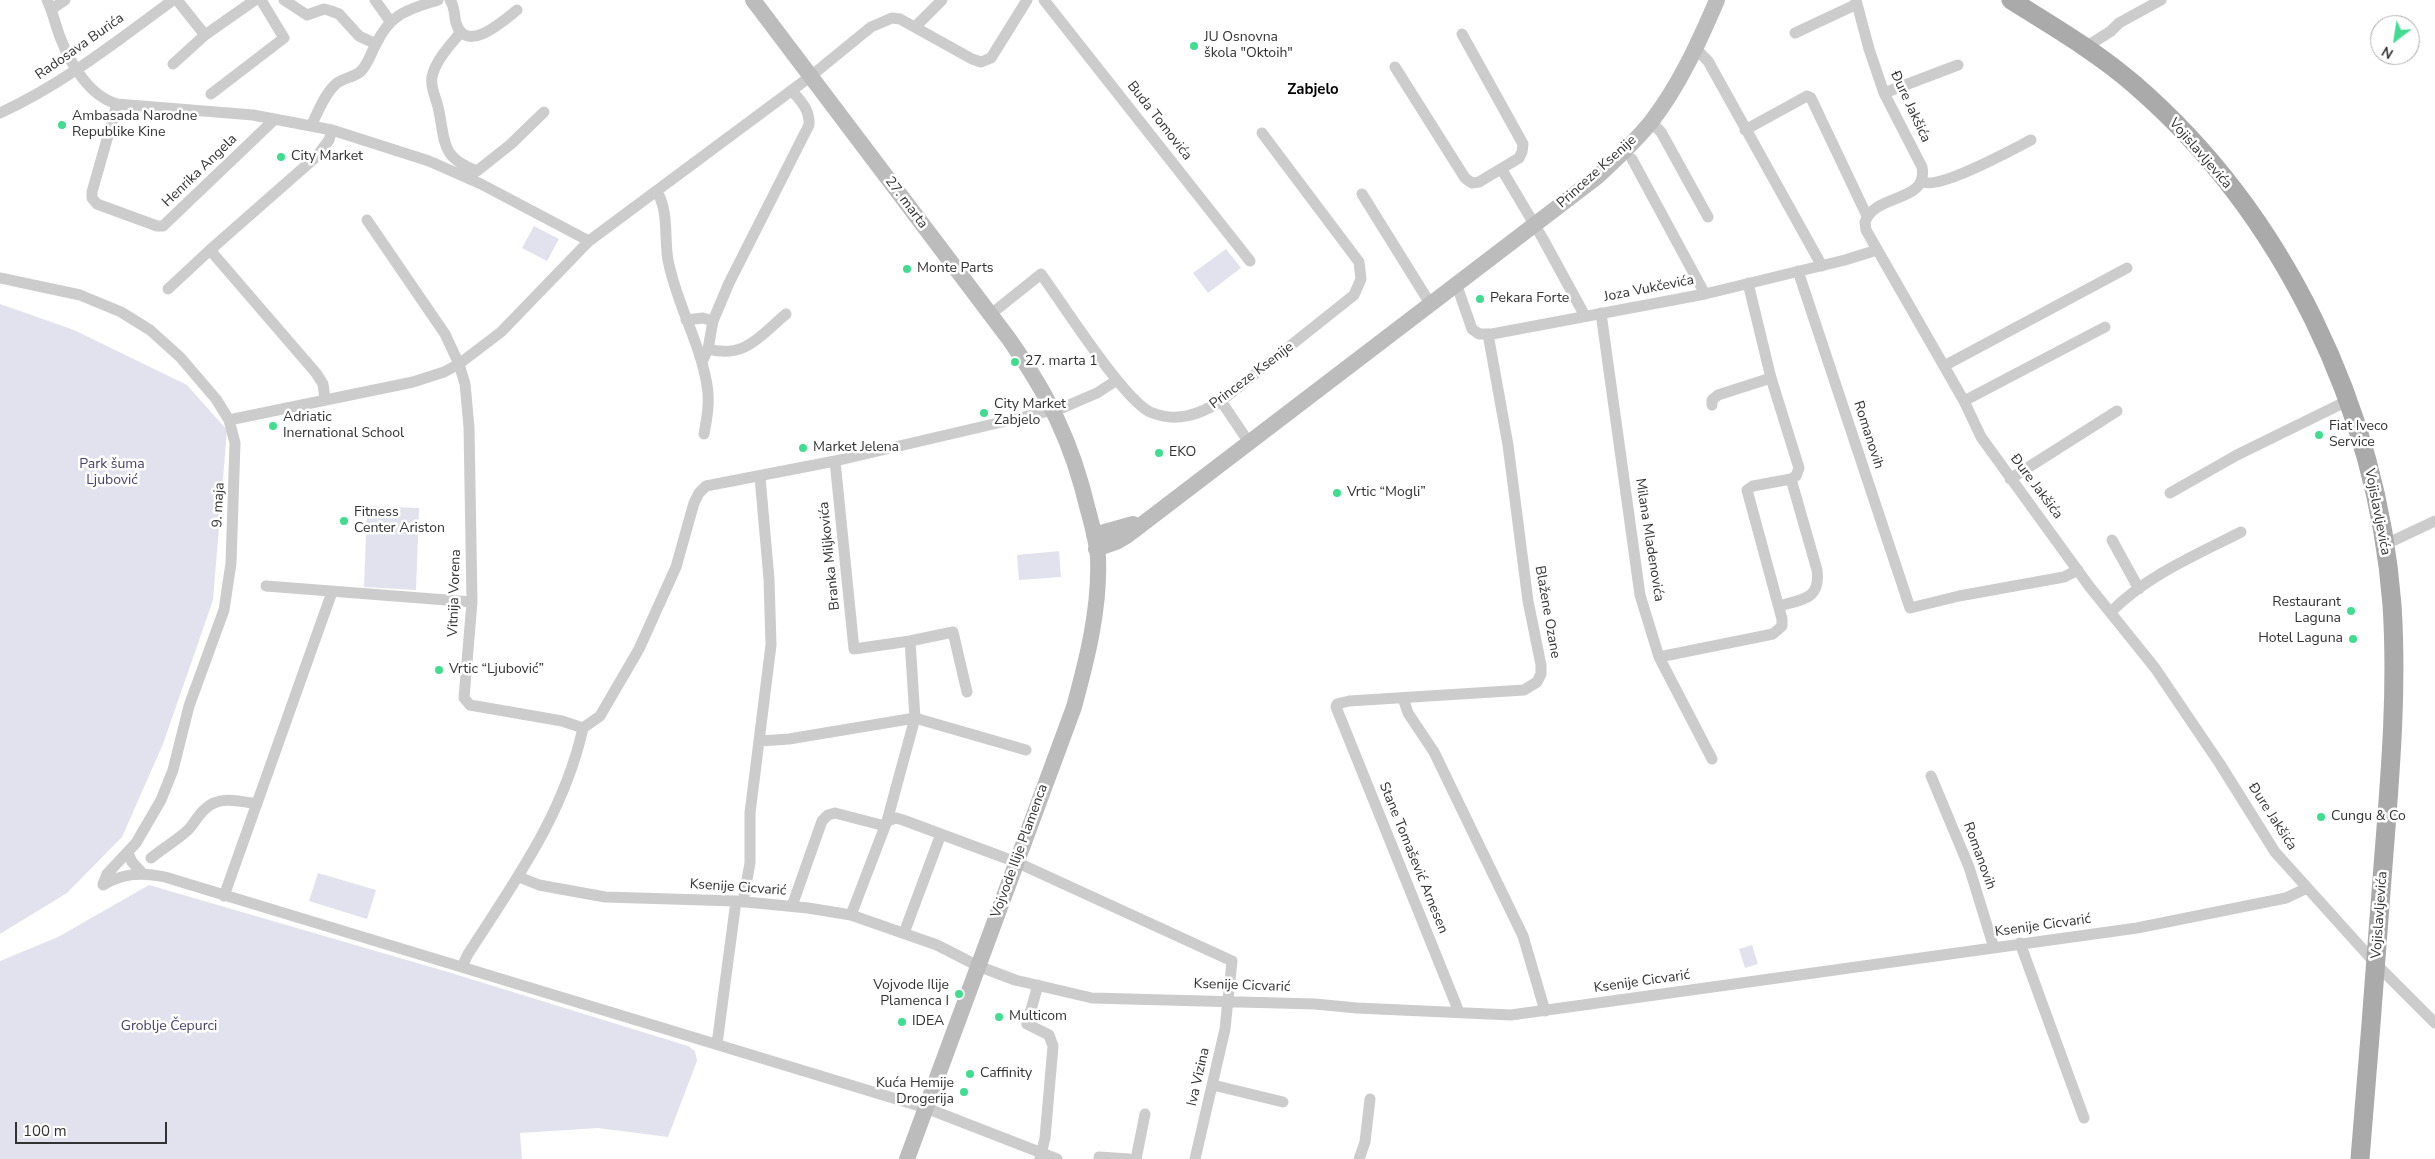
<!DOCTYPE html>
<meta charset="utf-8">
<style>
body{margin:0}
#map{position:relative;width:2435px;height:1159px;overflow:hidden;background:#fff;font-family:"Nunito Sans",sans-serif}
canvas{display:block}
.north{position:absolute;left:2370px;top:15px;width:50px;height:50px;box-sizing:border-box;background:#fff;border:1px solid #adadad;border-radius:50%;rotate:211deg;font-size:14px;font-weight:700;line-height:20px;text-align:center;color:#323232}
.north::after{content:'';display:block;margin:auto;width:18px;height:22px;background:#40dd90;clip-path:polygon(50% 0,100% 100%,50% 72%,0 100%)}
.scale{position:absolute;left:15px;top:1122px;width:152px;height:22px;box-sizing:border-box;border:2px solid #323232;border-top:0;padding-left:6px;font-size:15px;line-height:18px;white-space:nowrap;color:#323232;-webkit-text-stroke:4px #fff;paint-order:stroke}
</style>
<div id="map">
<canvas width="2435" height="1159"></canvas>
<div class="north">N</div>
<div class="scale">100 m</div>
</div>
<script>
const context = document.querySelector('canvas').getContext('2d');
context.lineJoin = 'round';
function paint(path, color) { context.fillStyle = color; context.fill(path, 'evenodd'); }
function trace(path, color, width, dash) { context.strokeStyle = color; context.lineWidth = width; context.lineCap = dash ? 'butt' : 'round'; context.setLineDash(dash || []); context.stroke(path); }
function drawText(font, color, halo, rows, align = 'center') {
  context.font = font + ' "Nunito Sans",sans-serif'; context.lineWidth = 5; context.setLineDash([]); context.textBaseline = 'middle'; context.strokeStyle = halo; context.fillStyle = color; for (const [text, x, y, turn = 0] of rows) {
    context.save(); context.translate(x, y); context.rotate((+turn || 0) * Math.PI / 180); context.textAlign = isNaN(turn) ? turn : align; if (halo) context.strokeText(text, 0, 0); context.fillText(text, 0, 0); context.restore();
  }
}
paint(new Path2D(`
 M534 226 559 239 547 261 522 248Z
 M1226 249 1241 268 1208 293 1193 273Z
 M0 304 74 330 187 385 227 430 213 600 163 744 122 837 67 893 0 934Z
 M367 506 419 508 416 590 364 587Z
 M1059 551 1061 577 1019 580 1017 555Z
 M318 873 376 890 367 919 309 901Z
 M149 885 448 972 688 1046 695 1051 697 1061 668 1137 598 1128 520 1133 522 1159H0V961L58 937Z
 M1752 945 1758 964 1745 968 1739 949Z`), '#e2e2ee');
trace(new Path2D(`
 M47 0C53 12 55 24 60 37 70 63 89 96 117 104L253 115 332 130 429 161 481 184 589 241
 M177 0 205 35
 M284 0 307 15 324 9 331 11 339 14 359 36 376 44
 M375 0 390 21
 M450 0C455 7 454 15 456 23 466 55 503 21 517 10
 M1044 0 1250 261
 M1856 0 1869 49 1884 93 1922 167C1929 203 1875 193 1865 222L1866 230 1964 401 1981 437 2089 586 2155 668 2220 764 2275 852 2376 964 2435 1023
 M52 9 65 0
 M915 27 942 0
 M461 32C451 44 435 61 432 77 430 87 436 98 438 107 446 141 439 157 477 171L511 144 544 112
 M1795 33 1857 4
 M2086 47 2111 31 2119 23 2161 0
 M1695 48 1708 61 1822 266
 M173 64 205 35 255 0
 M1395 67 1465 178 1472 183 1479 182 1519 158 1522 152 1523 144 1462 34
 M1884 93 1958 65
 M211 94 284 38 261 0
 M117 104 92 192V198L97 204 157 226H163L275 119
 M0 113C63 84 117 41 173 0
 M1651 122 1661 132 1708 217
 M311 126C318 112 325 93 337 83 344 78 355 77 361 71 368 64 371 53 376 44 391 13 407 10 438 0
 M1745 130 1807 96 1811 98 1867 216
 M1632 159 1705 294
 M1502 170 1543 239 1585 316
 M1923 182C1941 189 2011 150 2031 140
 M657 192C669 211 664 238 668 260 676 303 700 342 707 385 710 402 707 418 704 434
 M1362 194 1431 305
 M367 220 445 334 459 364 465 384 469 427 472 602 464 698 470 705 562 721 583 728
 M1798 271 1910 608 1959 596 2064 577 2078 570
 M0 278 80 295 121 312 150 330 180 357 216 399 229 420 235 443 231 563 224 610 189 706 173 770 161 800 136 843 107 874 103 884
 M1457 286 1472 329 1479 334H1492L1705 294 1845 260 1877 250
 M168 289 210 250
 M1601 313 1640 595 1659 657 1712 759
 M991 314 1041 274C1062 303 1123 399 1150 412 1176 423 1199 415 1221 401L1354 295 1361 279 1359 262 1262 133
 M686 320 703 318 713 321
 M708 349C745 359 760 336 786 314
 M702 362 708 349 713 321 729 283 809 125C810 110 801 101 792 91
 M1944 366 2127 268
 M325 399 323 384 316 373 210 250 317 156 329 140 332 130
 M1221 401 1248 441
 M1964 401 2105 327
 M1712 405V400L1718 395 1771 378
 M229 420 413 382 444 372 459 364 501 332 589 241 811 76 871 27 892 18 900 19 972 59 981 62 991 58 1027 0
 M835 461 854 649 910 641 953 632 967 692
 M2010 479 2117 411
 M2170 493 2237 455 2347 401
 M2112 540 2139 589
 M2384 545 2435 521
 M266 586 472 602
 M1779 606C1802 599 1821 600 1817 570L1791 479
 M2111 612C2146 576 2196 555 2241 532
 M1659 657 1773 634 1782 626V619L1747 490 1753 486 1791 479 1796 476 1799 468 1771 378 1748 283
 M1403 698 1408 713 1434 752 1523 936 1545 1011
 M760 741 789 739 915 718 1026 750
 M1931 776 1969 867 1994 948
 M887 821 896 818 903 820 1016 862 1232 961 1225 1029 1195 1159
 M128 853 132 862 143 874
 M151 858C163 848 176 841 188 830 194 824 198 815 205 809 219 795 240 801 257 804
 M519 877 539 885 605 897 736 901 808 908 851 915 937 945 978 966 1015 980 1092 998 1315 1004 1357 1008 1511 1015 2137 928 2286 898 2307 888
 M103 885C123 873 142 872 165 877L926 1108 1057 1159
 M224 896 332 592
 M743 902 750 863V813L771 645 769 579 760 477
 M792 906 822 821 828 815 835 813 885 826
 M851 915 887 821 915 718 910 641
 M904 933 941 834
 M2020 943 2084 1118
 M462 967 468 954C515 881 564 814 583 728L600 716 639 649 676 567 694 503 699 493 706 486 835 461 1062 408 1097 393 1117 380
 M1038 985 1027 1024 1049 1035 1053 1046 1045 1138 1040 1158
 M1459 1012 1336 707 1337 704 1349 701 1524 690 1537 682 1541 674V665L1528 601 1508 445 1488 334
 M717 1044 736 901
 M1213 1085 1283 1102
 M1099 1157 1129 1159
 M1136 1159 1145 1114
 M1359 1159 1365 1142 1370 1099`), '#ccc', 11);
trace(new Path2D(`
 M753 0 1009 339C1049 396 1072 442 1088 510 1092 525 1097 542 1098 558 1100 609 1087 659 1074 707L907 1159
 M1094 535 1133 524
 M1096 549 1116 542 1128 535 1597 177C1616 159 1635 142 1651 122 1679 86 1699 42 1717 0`), '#bcbcbc', 16);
trace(new Path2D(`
 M2011 0C2054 27 2097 52 2135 85 2284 214 2377 409 2392 605 2398 696 2389 788 2382 879 2375 972 2368 1066 2360 1159`), '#aaa', 19);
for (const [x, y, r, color] of [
 [1194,46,5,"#40dd90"],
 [62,125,5,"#40dd90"],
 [281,157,5,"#40dd90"],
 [907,269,5,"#40dd90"],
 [1480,299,5,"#40dd90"],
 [1015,362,5,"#40dd90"],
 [984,413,5,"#40dd90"],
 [273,426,5,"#40dd90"],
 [2319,435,5,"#40dd90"],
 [803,448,5,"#40dd90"],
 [1159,453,5,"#40dd90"],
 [1337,493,5,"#40dd90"],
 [344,521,5,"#40dd90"],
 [2351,611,5,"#40dd90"],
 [2353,639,5,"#40dd90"],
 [439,670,5,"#40dd90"],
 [2321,817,5,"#40dd90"],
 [959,994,5,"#40dd90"],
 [999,1017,5,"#40dd90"],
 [902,1022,5,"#40dd90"],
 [970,1074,5,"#40dd90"],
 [964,1092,5,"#40dd90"]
]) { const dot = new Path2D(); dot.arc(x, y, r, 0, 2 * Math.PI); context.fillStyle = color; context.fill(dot); trace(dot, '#fff', 2); }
drawText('14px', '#323232', '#fff', [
 ["JU Osnovna",1204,38],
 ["škola \"Oktoih\"",1204,54],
 ["Ambasada Narodne",72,117],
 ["Republike Kine",72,133],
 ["City Market",291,157],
 ["Monte Parts",917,269],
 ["Pekara Forte",1490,299],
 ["27. marta 1",1025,362],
 ["City Market",994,405],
 ["Zabjelo",994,421],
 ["Adriatic",283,418],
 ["Inernational School",283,434],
 ["Fiat Iveco",2329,427],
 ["Service",2329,443],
 ["Market Jelena",813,448],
 ["EKO",1169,453],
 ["Vrtic “Mogli”",1347,493],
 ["Fitness",354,513],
 ["Center Ariston",354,529],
 ["Restaurant",2341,603,"right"],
 ["Laguna",2341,619,"right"],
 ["Hotel Laguna",2343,639,"right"],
 ["Vrtic “Ljubović”",449,670],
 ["Cungu & Co",2331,817],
 ["Vojvode Ilije",949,986,"right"],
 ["Plamenca I",949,1002,"right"],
 ["Multicom",1009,1017],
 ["IDEA",912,1022],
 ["Caffinity",980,1074],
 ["Kuća Hemije",954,1084,"right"],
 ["Drogerija",954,1100,"right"]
], 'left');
drawText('14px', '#323232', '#fff', [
 ["Radosava Burića",80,47,-35],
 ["Đure Jakšića",1910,107,65],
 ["Buda Tomovića",1159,121,52],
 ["Vojislavljevića",2200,154,49],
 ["Henrika Angela",200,171,-44],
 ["Princeze Ksenije",1597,172,-42],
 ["27. marta",906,203,53],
 ["Joza Vukčevića",1649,289,-11],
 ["Princeze Ksenije",1252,376,-37],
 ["Romanovih",1868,435,72],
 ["Đure Jakšića",2036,487,53],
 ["9. maja",219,505,-87],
 ["Vojislavljevića",2377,512,79],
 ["Milana Mladenovića",1649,540,81],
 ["Branka Miljkovića",830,556,-96],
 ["Vitnija Vorena",455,593,-88],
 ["Blažene Ozane",1547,612,80],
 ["Đure Jakšića",2272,817,57],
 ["Vojvode Ilije Plamenca",1020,851,-70],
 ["Romanovih",1979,856,70],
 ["Stane Tomašević Arnesen",1413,858,68],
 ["Ksenije Cicvarić",738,888,4],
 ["Vojislavljevića",2380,915,-86],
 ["Ksenije Cicvarić",2043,926,-8],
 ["Ksenije Cicvarić",1642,982,-8],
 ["Ksenije Cicvarić",1242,986,2],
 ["Iva Vizina",1199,1077,-77]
]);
drawText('14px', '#46416c', '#fff', [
 ["Park šuma",112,465],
 ["Ljubović",112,481],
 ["Groblje Čepurci",169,1027]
]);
drawText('bold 15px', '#000', '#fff', [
 ["Zabjelo",1313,90]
]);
</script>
